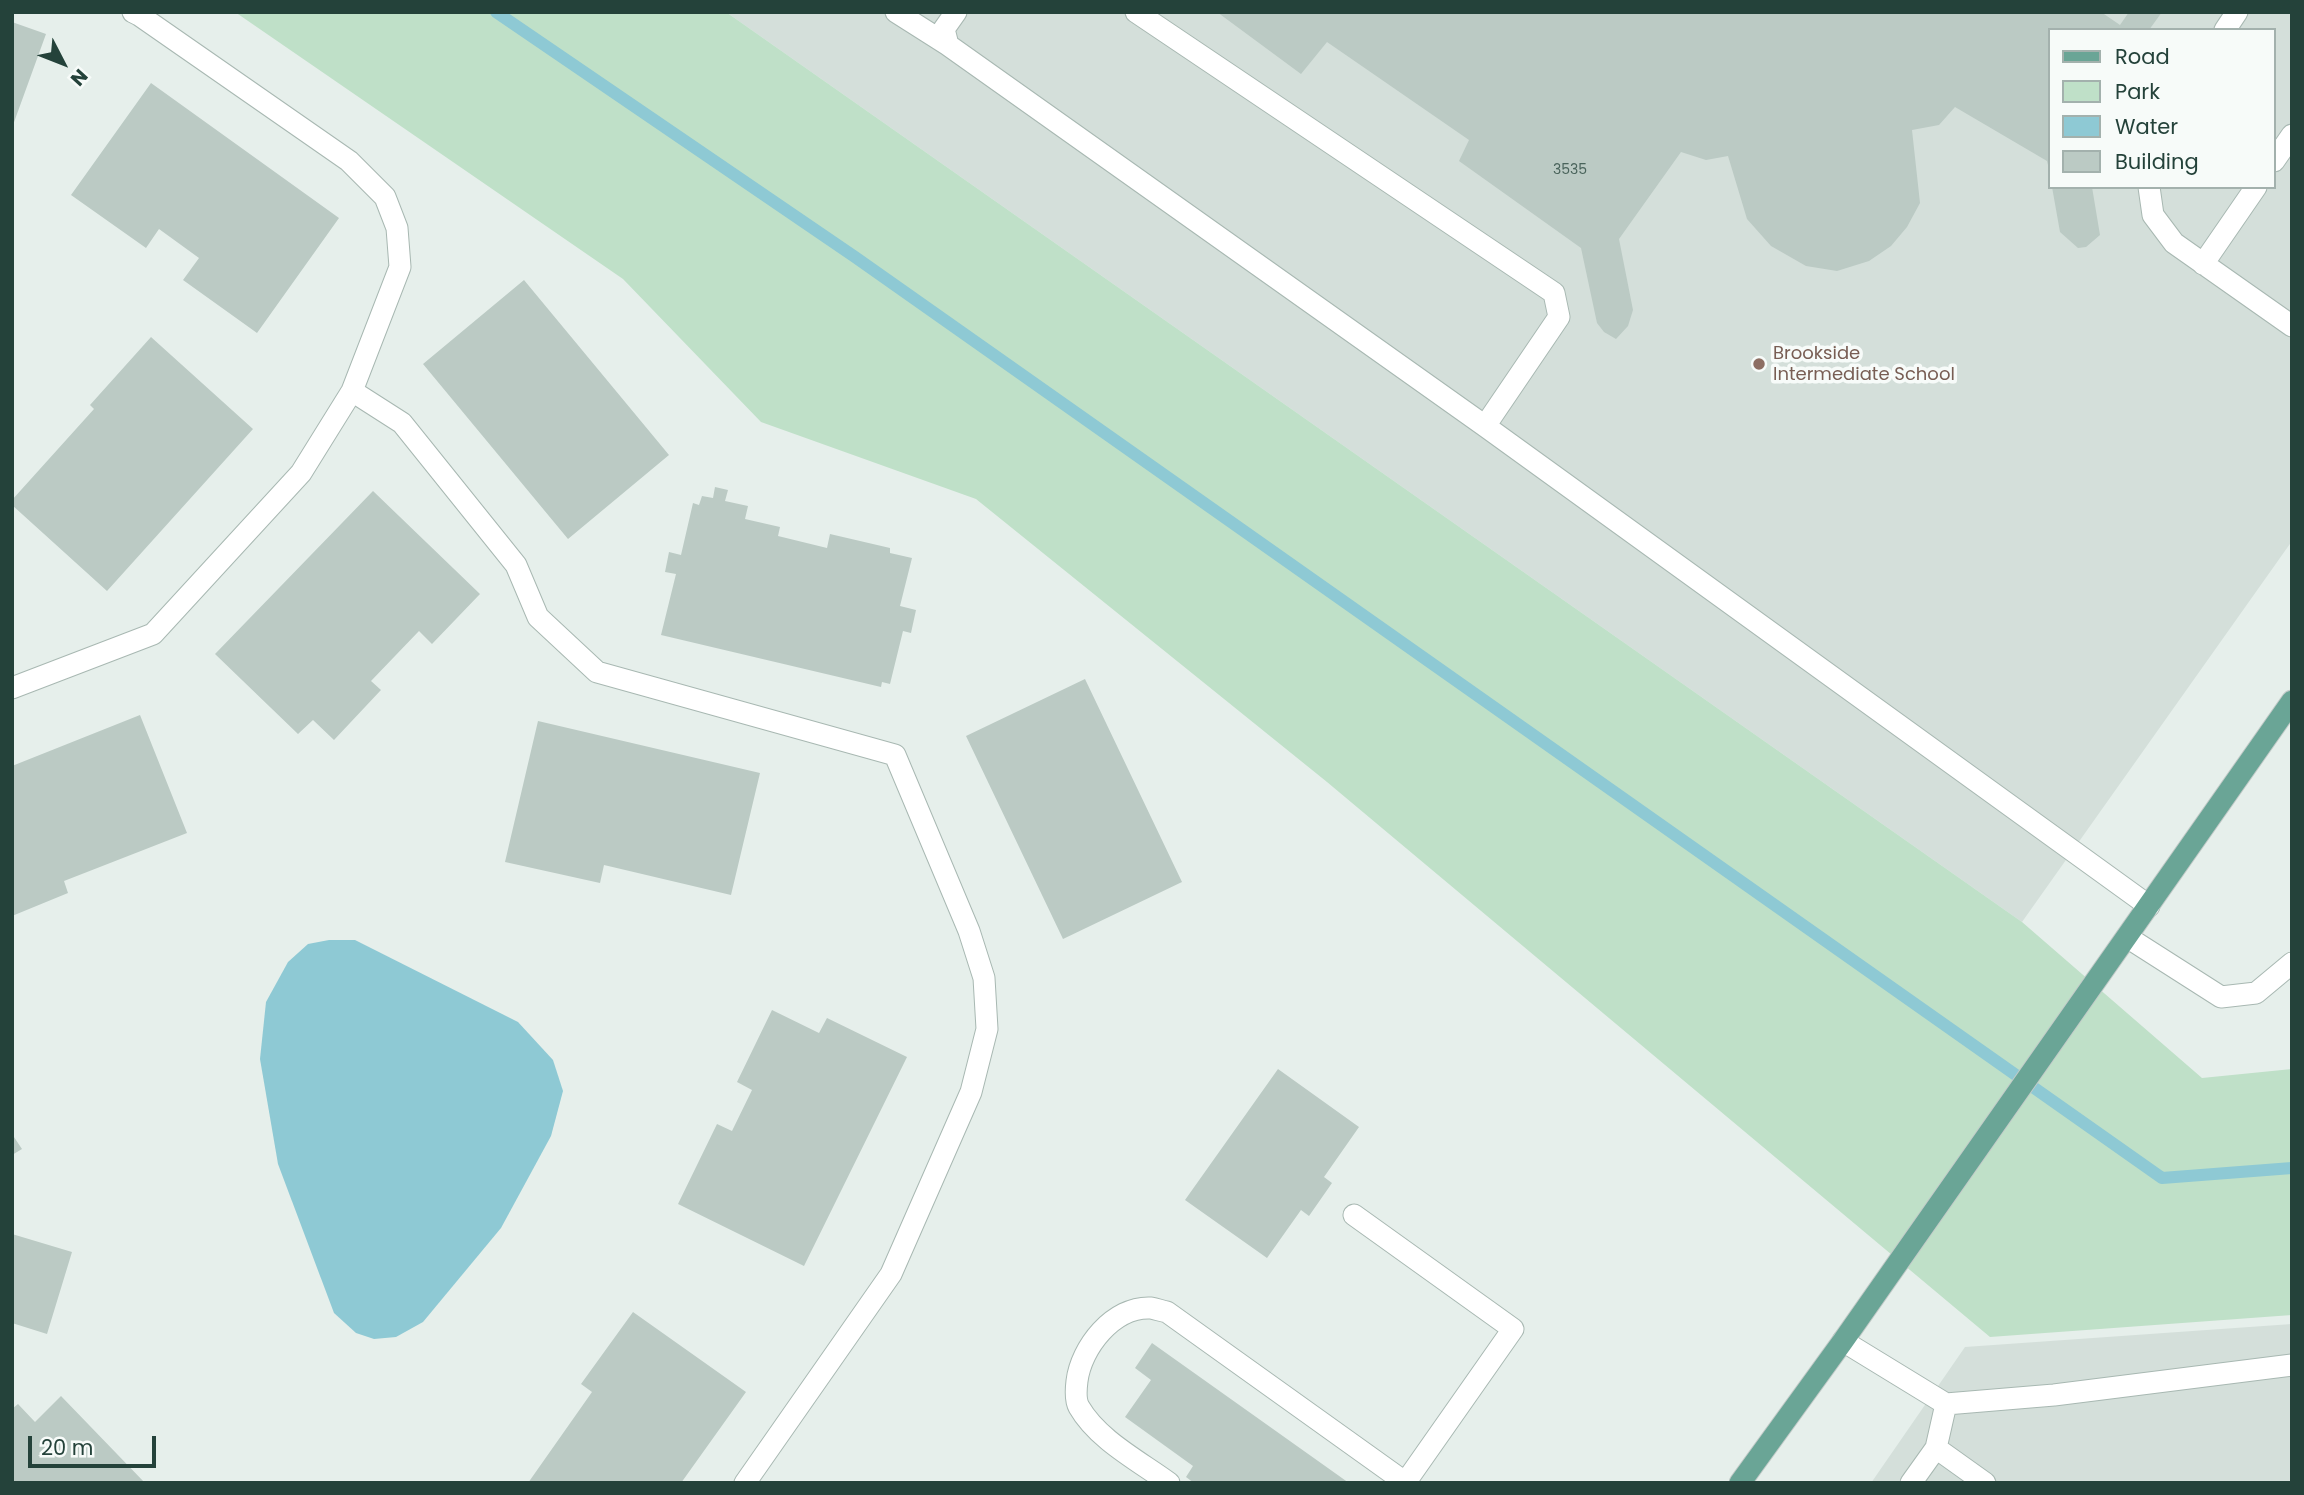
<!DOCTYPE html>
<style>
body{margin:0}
#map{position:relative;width:2304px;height:1495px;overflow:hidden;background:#e6efeb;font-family:Poppins,sans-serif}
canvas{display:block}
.frame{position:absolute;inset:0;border:14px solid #24423a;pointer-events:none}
.legend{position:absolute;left:2048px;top:28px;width:228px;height:161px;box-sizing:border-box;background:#f7fbf9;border:2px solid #a3b1ad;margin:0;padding:9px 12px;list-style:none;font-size:21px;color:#24423a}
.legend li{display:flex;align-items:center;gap:14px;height:35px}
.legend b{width:35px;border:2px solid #a3b1ad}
.north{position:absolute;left:28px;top:28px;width:70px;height:70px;-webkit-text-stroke:5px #f7fbf9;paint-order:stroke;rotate:132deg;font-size:19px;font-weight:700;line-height:28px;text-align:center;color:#24423a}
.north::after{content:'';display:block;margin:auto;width:24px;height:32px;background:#24423a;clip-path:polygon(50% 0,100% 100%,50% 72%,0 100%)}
.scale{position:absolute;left:28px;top:1436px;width:128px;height:32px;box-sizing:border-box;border:4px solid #24423a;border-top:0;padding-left:9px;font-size:21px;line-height:24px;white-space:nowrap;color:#24423a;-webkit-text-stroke:5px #f7fbf9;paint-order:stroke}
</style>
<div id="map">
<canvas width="2304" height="1495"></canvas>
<div class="frame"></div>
<ul class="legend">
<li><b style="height:9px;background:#6aa596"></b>Road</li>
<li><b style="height:19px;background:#bfe0c8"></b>Park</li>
<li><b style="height:19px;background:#8ec9d4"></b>Water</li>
<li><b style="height:19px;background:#bbcac4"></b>Building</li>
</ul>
<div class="north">N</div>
<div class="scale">20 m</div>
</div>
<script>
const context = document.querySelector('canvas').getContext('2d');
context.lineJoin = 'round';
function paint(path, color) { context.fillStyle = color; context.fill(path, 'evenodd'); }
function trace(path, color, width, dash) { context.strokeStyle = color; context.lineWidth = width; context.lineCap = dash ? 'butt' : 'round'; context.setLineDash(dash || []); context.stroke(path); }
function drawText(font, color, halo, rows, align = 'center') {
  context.font = font + ' Poppins,sans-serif'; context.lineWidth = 7; context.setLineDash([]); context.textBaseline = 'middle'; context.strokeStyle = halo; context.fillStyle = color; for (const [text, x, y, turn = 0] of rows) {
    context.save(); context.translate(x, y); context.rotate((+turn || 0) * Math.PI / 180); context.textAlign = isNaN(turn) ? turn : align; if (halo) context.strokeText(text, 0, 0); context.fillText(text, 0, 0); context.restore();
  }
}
paint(new Path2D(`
 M726 12H2292V541L2022 922ZM2050 30H2274V187H2050Z
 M2292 1324V1483H1871L1965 1347Z`), '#d4dfda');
paint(new Path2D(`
 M235 12H726L2022 922 2202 1078 2292 1069V1315L1990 1337 1327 782 976 499 761 422 623 279Z`), '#bfe0c8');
paint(new Path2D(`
 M329 940H355L518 1022 553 1060 563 1091 551 1136 501 1228 423 1322 396 1337 374 1339 356 1333 334 1313 278 1164 260 1059 266 1002 288 962 308 944Z`), '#8ec9d4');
trace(new Path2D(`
 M496 12 855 257 2162 1178 2292 1168`), '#8ec9d4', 12);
paint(new Path2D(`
 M1217 12H2101L2120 25 2129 12H2162L2149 30H2050V173L2047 161 1955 107 1939 125 1912 130 1920 203 1907 227 1891 246 1869 261 1837 271 1806 266 1771 246 1747 219 1728 156 1706 160 1681 152 1619 239 1633 310 1628 326 1616 339 1604 332 1597 323 1581 248 1459 161 1469 140 1327 42 1301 74Z
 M12 22 46 34 13 125H12Z
 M151 83 339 218 257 333 183 280 199 258 159 229 146 248 71 195Z
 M2052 187H2092L2100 235 2086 247 2078 248 2060 232Z
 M524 280 669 455 568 539 423 364Z
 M151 337 253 429 107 591 12 505V500L94 409 90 405Z
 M715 487 728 490 725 501 748 506 745 519 780 527 778 536 827 548 830 534 890 548V553L912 558 900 606 916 610 911 633 903 631 890 684 882 682 881 687 661 635 676 574 665 572 669 552 681 555 693 503 699 505 702 496 713 498Z
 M373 491 480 594 432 644 419 631 371 681 381 690 334 740 313 720 298 734 215 654Z
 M1085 679 1182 882 1063 939 966 736Z
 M140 715 187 833 64 881 68 893 12 916V766Z
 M538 721 760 773 731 895 604 865 600 883 505 862Z
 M772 1010 819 1033 827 1018 907 1057 804 1266 678 1204 717 1124 732 1131 752 1090 737 1082Z
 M1278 1069 1359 1127 1324 1177 1332 1183 1309 1216 1301 1210 1267 1258 1185 1200Z
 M12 1134 22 1149 12 1155Z
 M12 1234 72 1252 47 1334 12 1323Z
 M633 1312 746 1392 681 1483H528L592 1392 581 1384Z
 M1152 1343 1349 1483H1194L1186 1477 1193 1466 1125 1417 1151 1380 1135 1368Z
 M61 1396 145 1483H12V1409L18 1404 35 1422Z`), '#bbcac4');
const lane = new Path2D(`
 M896 12 948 45
 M956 12 944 29 948 45 1485 426 2149 906
 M1136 12 1554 293 1559 317 1485 426
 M2225 30 2237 12
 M2274 161 2292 135
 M2149 187 2153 215 2174 243 2292 326
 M2203 264 2256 187
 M2127 937 2221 997 2256 993 2292 963
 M1354 1215 1513 1329 1405 1483
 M1843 1341 1946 1404 2054 1395 2292 1365
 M1936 1448 1985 1483
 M1169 1483C1139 1461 1098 1440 1079 1407 1075 1400 1076 1389 1077 1381 1081 1348 1113 1306 1151 1308 1156 1309 1162 1311 1167 1312L1406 1483
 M1911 1483 1936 1448 1946 1404`);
const street = new Path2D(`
 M352 391 402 423 516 565 538 617 597 672 895 755 969 931 984 978 987 1029 971 1092 891 1274 745 1483
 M12 688 153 634 301 473 352 391 400 267 397 228 385 197 349 161 139 15 133 12`);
const primary = new Path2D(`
 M1740 1483 1843 1341 2292 701`);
trace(lane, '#a8b8b2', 23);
trace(street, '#a8b8b2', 23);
trace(primary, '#c2cac8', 23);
trace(lane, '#fff', 21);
trace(street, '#fff', 21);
trace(primary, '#6aa596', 21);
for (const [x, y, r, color] of [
 [1759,364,7,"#8d6e63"]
]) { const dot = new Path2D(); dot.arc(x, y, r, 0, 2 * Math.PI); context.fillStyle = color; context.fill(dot); trace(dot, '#f7fbf9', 2.5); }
drawText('14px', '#4a645c', null, [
 ["3535",1570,170]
]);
drawText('18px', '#785e54', '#f7fbf9', [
 ["Brookside",1773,354],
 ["Intermediate School",1773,375]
], 'left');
</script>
